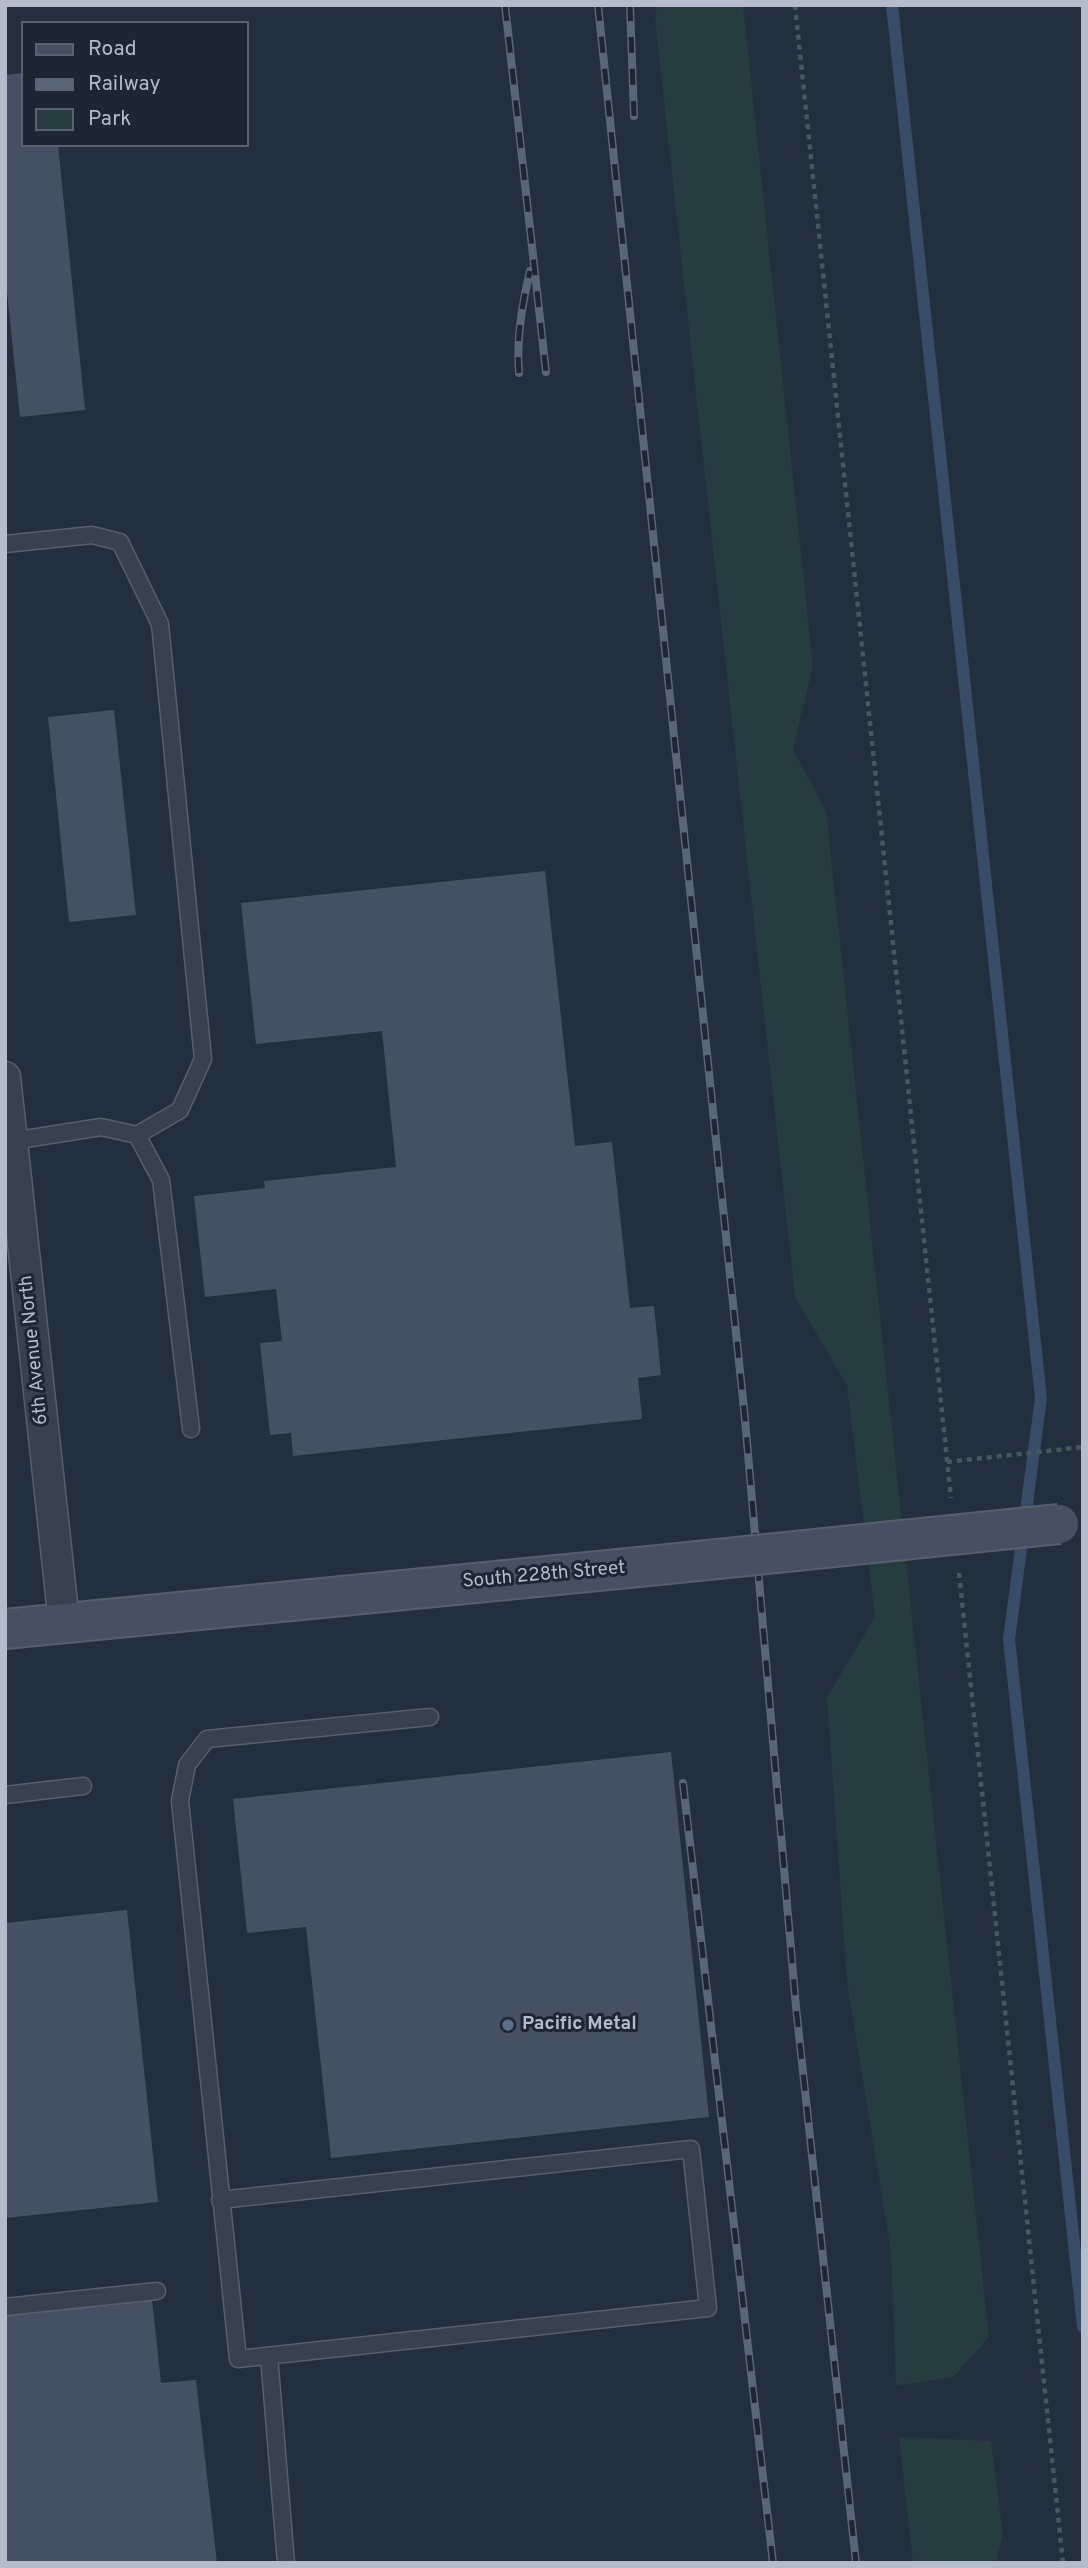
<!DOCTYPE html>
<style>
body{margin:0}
#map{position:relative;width:1088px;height:2568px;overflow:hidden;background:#242f3e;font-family:Overpass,sans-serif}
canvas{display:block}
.frame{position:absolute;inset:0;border:7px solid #b4bcc9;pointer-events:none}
.legend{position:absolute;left:21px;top:21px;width:228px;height:126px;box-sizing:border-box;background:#1d2633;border:2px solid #59626f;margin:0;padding:9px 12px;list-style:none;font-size:21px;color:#b4bcc9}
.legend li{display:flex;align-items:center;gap:14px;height:35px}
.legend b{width:35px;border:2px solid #59626f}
</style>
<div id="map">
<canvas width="1088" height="2568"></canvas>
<div class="frame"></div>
<ul class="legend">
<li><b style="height:9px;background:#465061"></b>Road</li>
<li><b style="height:9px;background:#5a6575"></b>Railway</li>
<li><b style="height:19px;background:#263c3f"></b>Park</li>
</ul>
</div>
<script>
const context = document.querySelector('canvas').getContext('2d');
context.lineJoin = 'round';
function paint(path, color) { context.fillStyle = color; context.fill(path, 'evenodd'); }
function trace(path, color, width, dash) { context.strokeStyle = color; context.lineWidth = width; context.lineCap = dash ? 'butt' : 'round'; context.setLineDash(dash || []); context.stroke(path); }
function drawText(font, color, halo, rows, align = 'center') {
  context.font = font + ' Overpass,sans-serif'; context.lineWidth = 6; context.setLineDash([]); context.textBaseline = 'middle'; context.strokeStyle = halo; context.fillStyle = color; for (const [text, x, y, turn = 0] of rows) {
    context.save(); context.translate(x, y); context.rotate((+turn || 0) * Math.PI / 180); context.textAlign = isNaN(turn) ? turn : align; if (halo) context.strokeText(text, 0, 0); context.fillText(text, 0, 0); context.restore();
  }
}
paint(new Path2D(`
 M657 5H743L813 666 793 749 826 811 989 2337 953 2377 896 2386 891 2252 847 1983 827 1697 875 1617 847 1385 795 1297 655 19Z
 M899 2437 991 2441 1003 2534 996 2563H913Z`), '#263c3f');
trace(new Path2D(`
 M892 5 1041 1398 1009 1639 1083 2327`), '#394c67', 12);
paint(new Path2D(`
 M23 73V145H58L85 410 20 417 5 273V75Z
 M114 710 136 915 69 922 48 717Z
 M545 871 575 1146 612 1142 630 1308 654 1306 661 1375 638 1378 642 1419 293 1456 291 1433 270 1435 260 1343 282 1341 276 1289 205 1297 194 1196 265 1188 264 1181 396 1167 382 1031 256 1044 241 903Z
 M671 1752 709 2117 331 2158 306 1927 247 1933 233 1799Z
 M127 1910 158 2202 5 2218V1923Z
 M152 2299 161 2383 196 2380 217 2563H5V2315Z`), '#455162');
const service = new Path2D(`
 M5 544 92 535 120 542 160 624 203 1059 180 1110 137 1135
 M12 1141 101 1127 137 1135 161 1180 191 1429
 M5 1795 83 1786
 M220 2200 691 2149 708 2308 238 2359 180 1801 187 1765 207 1739 430 1717
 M5 2307 157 2291
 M269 2356 286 2563`);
const minor = new Path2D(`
 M5 1077 64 1622`);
const secondary = new Path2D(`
 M5 1629 649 1566`);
trace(service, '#565f6c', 19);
trace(minor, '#565f6c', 33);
trace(secondary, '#565f6c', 42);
trace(new Path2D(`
 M795 5 951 1498
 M947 1462 1083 1447
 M959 1573 1063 2563`), '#44595c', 4.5, [5, 5]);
trace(service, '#38414e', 16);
trace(minor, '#38414e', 30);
trace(secondary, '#465061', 38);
const rail = new Path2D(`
 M505 5 546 372
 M598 5 745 1419 796 2007 856 2563
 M630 5 634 116
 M519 373C516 339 522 304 530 271
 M683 1783 773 2563`);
trace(rail, '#5a6575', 8);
trace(rail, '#1d2633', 5, [16]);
const secondaryBridge = new Path2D(`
 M649 1566 1059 1524`);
trace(secondaryBridge, '#565f6c', 42, []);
trace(secondaryBridge, '#465061', 38);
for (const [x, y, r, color] of [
 [508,2025,7,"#5c6f8a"]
]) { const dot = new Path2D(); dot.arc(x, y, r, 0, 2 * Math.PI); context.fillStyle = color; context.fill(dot); trace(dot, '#1d2633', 2.5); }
drawText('19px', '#b4bcc9', '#1d2633', [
 ["6th Avenue North",35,1350,-96],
 ["South 228th Street",544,1576,-5]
]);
drawText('bold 19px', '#b4bcc9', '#1d2633', [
 ["Pacific Metal",522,2025]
], 'left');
</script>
